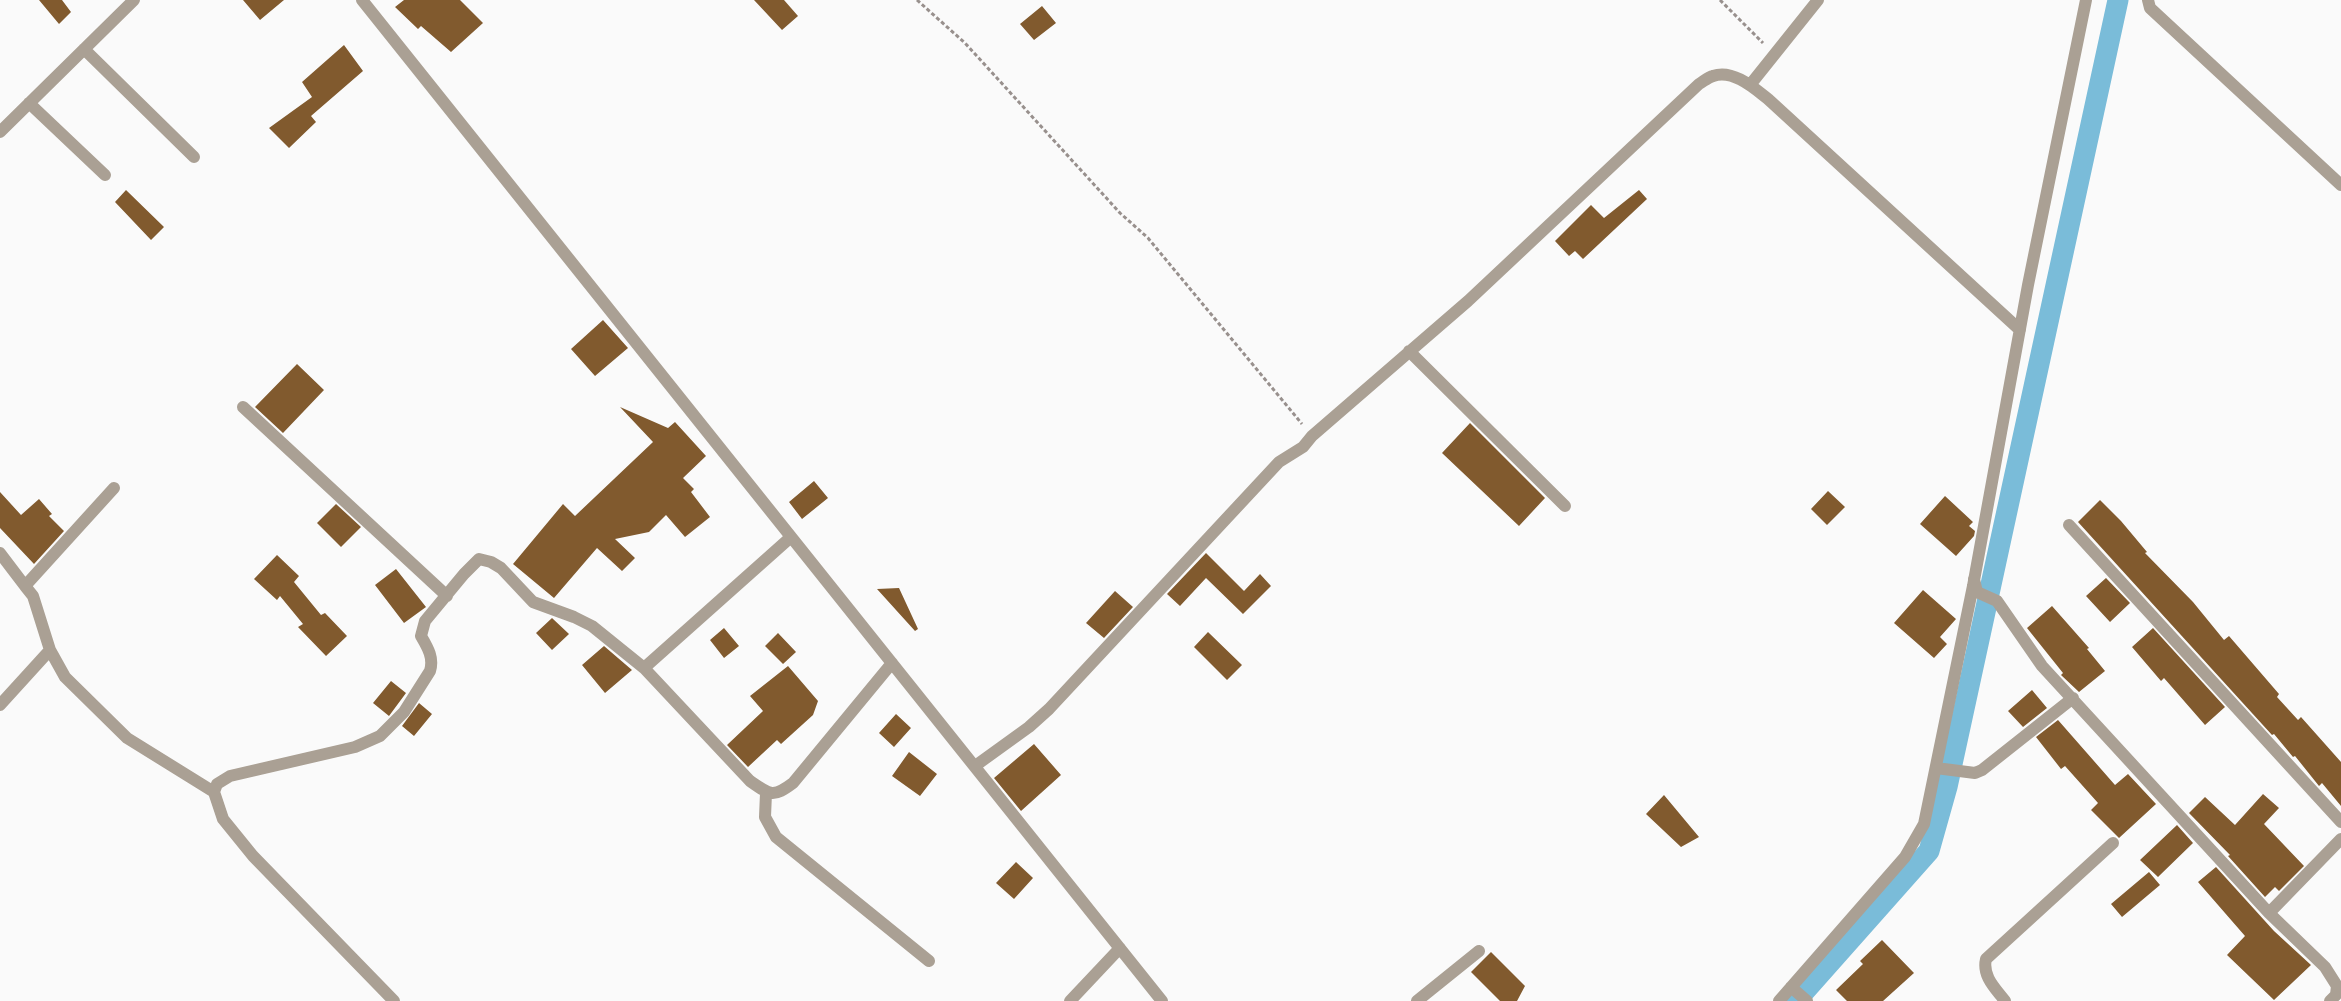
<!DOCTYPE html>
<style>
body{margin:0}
canvas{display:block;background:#fafafa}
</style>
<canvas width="2341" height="1001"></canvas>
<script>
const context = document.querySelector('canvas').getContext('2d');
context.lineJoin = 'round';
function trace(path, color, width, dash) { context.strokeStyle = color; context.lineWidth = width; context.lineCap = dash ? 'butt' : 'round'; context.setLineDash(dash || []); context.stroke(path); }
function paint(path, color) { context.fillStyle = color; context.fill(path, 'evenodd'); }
trace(new Path2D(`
 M1796 1001 1929 851 1947 787 2118 0`), '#7abcd9', 21);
paint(new Path2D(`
 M39 0H62L71 12 59 24Z
 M243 0H284L260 20Z
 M404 0H460L483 23 451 52 421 26 418 29 395 7Z
 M754 0H784L798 16 782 30Z
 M1042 6 1056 23 1034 40 1020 24Z
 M344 45 363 71 311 116 316 122 289 148 269 128 312 97 302 82Z
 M126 190 164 227 151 240 115 202Z
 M1639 190 1647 199 1583 259 1575 251 1569 256 1555 241 1591 205 1604 218Z
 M603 320 628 348 595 376 571 349Z
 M297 364 324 390 283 433 255 407Z
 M620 407 668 428 675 422 706 456 683 478 694 489 691 492 710 517 685 537 666 515 649 532 615 539 635 558 622 571 597 548 554 598 513 564 563 504 575 516 653 442Z
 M1470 423 1545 498 1519 526 1442 453Z
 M814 481 828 498 802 519 789 502Z
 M1828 491 1845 507 1827 525 1811 509Z
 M0 492 21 515 39 499 52 514 49 516 64 531 34 564 0 528Z
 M1945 496 1973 522 1969 526 1975 531 1974 536 1956 556 1920 524Z
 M2100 500 2121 521 2147 552 2145 553 2193 602 2224 640 2229 636 2279 694 2277 697 2298 720 2301 717 2341 762V806L2322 783 2319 786 2295 756 2293 757 2274 734 2272 735 2078 522Z
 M336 504 361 527 341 547 317 523Z
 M1206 553 1244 591 1260 574 1271 586 1243 614 1206 578 1180 606 1167 594Z
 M277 555 299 576 294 582 321 615 325 613 347 636 326 656 298 627 303 624 280 596 277 600 254 579Z
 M396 569 426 607 404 623 375 585Z
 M2106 578 2130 603 2110 622 2086 596Z
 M899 588 918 629 915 631 877 589Z
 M1923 590 1956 619 1940 637 1947 644 1934 658 1894 623Z
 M1115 591 1133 607 1104 638 1086 623Z
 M2052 606 2089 648 2087 649 2105 671 2079 692 2061 675 2063 673 2027 628Z
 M552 618 569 634 552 650 536 633Z
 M724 628 739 646 724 658 710 640Z
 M2153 628 2225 707 2205 725 2164 678 2161 681 2132 647Z
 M1208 632 1242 665 1227 680 1194 647Z
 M778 633 796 652 783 664 765 646Z
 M604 646 632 670 605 693 582 665Z
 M788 666 818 701 813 715 781 744 777 740 748 767 727 745 763 711 750 696Z
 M391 681 406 693 389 716 373 703Z
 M2032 690 2047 708 2023 727 2008 711Z
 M419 703 432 714 414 736 402 726Z
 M896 714 911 728 894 747 879 733Z
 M2058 720 2115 785 2128 774 2156 804 2119 838 2091 810 2098 803 2065 766 2061 769 2036 737Z
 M1034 744 1061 775 1021 811 994 778Z
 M909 752 937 774 920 796 892 776Z
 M2263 794 2279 808 2264 824 2304 866 2279 891 2275 887 2265 897 2228 856 2230 855 2189 813 2205 797 2235 825Z
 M1664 795 1699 837 1681 847 1646 814Z
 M2177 825 2193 843 2158 877 2140 860Z
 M1016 862 1033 878 1014 899 996 883Z
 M2216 867 2274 931 2311 965 2274 1000 2227 955 2245 936 2198 882Z
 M2149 872 2160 885 2122 917 2111 904Z
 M1882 940 1914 973 1883 1001H1847L1836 990 1863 964 1860 961Z
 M1491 952 1525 986 1517 1001H1500L1471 972Z`), '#815a2e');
trace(new Path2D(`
 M917 0 965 43 1120 213 1148 238 1302 424
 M1720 0 1763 43`), '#98908d', 3, [4, 2.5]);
trace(new Path2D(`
 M362 0 1162 1001
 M2148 0 2150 8 2341 185
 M84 49 194 157
 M1750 85 1818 0
 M29 103 105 175
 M0 132 134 0
 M1409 351 1565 506
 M243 407 447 596
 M2069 525 2341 822
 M0 553 25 586 114 488
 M1974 579 1977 592 1997 601 2042 666 2269 913 2325 967 2337 986 2336 995 2330 1001
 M25 586 33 596 50 650 65 677 127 738 214 792
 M644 668 791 537
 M0 705 50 650
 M975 766 1029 727 1049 709 1279 462 1303 447 1312 436 1468 301 1699 84C1703 82 1708 77 1713 76 1733 69 1754 88 1768 99L2020 330
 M1936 768 1975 773 1982 770 2073 698
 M766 793 765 817 776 837 929 961
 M2269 913 2341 839
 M1791 987 1807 1001
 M394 1001 253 856 223 819 214 792 217 784 230 776 355 747 380 736 404 712 430 671C434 658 428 648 421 636L425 621 464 574 479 559 491 562 501 568 533 602 574 617 592 626 644 668 750 781C770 795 773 798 793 783L892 663
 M1070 1001 1120 948
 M1417 1001 1479 951
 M1779 1001 1905 857 1924 824 1973 586 2028 285 2086 0
 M2005 1001C1995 988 1982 976 1986 959L2113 843`), '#aaa094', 12);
</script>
